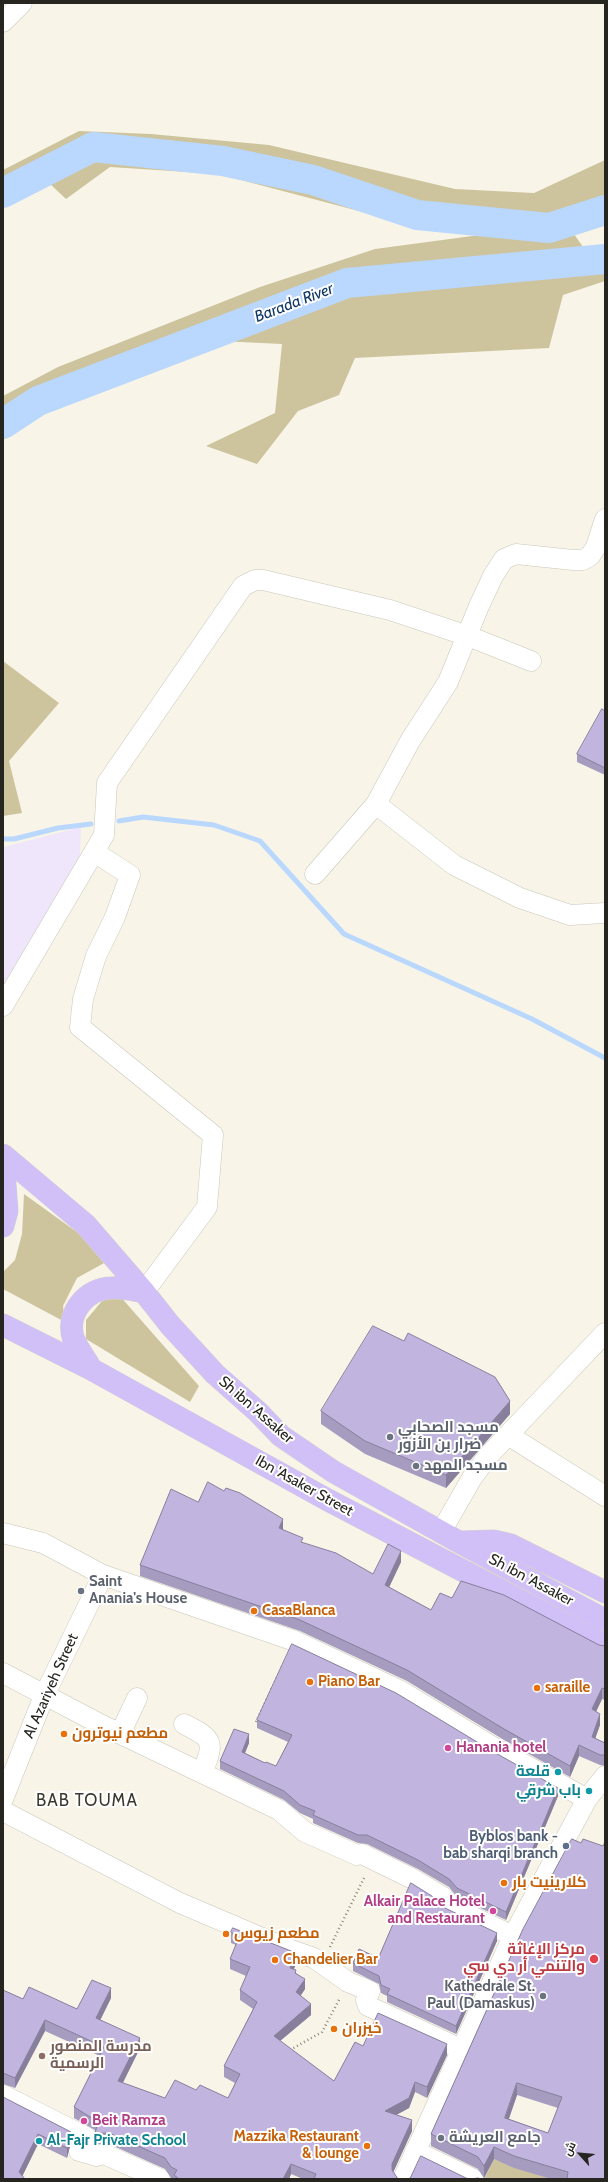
<!DOCTYPE html>
<meta charset="utf-8">
<style>
body{margin:0}
#map{position:relative;width:608px;height:2182px;overflow:hidden;background:#f8f5e8;font-family:Cabin,Cairo,sans-serif}
canvas{display:block}
.frame{position:absolute;inset:0;border:4px solid #262520;pointer-events:none}
.north{position:absolute;left:560px;top:2134px;width:40px;height:40px;-webkit-text-stroke:3px #fff;paint-order:stroke;rotate:297deg;font-size:11px;font-weight:700;line-height:16px;text-align:center;color:#262520}
.north::after{content:'';display:block;margin:auto;width:14px;height:18px;background:#262520;clip-path:polygon(50% 0,100% 100%,50% 72%,0 100%)}
</style>
<div id="map">
<canvas width="608" height="2182"></canvas>
<div class="frame"></div>
<div class="north">ش</div>
</div>
<script>
const context = document.querySelector('canvas').getContext('2d');
context.lineJoin = 'round';
function paint(path, color) { context.fillStyle = color; context.fill(path, 'evenodd'); }
function trace(path, color, width, dash) { context.strokeStyle = color; context.lineWidth = width; context.lineCap = dash ? 'butt' : 'round'; context.setLineDash(dash || []); context.stroke(path); }
function drawText(font, color, halo, rows, align = 'center') {
  context.font = font + ' Cabin,Cairo,sans-serif'; context.lineWidth = 4; context.setLineDash([]); context.textBaseline = 'middle'; context.strokeStyle = halo; context.fillStyle = color; for (const [text, x, y, turn = 0] of rows) {
    context.save(); context.translate(x, y); context.rotate((+turn || 0) * Math.PI / 180); context.textAlign = isNaN(turn) ? turn : align; if (halo) context.strokeText(text, 0, 0); context.fillText(text, 0, 0); context.restore();
  }
}
paint(new Path2D(`
 M81 827 80 856 3 995V847Z`), '#f0e6fb');
paint(new Path2D(`
 M79 131 151 134 269 145 455 189 534 193 605 160V199L562 217 583 247 605 245V281L563 295 549 348 355 358 339 395 298 411 257 464 206 446 275 413 282 344 219 341 157 369 61 401 3 440V396L58 367 260 287 375 249 487 234 412 225 218 174 110 167 66 199 49 183 3 205V170Z
 M3 661 59 703 9 761 22 813 3 816Z
 M24 1194 113 1258 77 1278 63 1306 65 1322 3 1289V1272L15 1260 22 1234Z
 M119 1295 199 1386 190 1402 86 1339V1320L102 1301Z
 M494 2159 551 2179H484Z`), '#cdc49e');
trace(new Path2D(`
 M119 821 143 817 214 825 260 841 344 934 532 1019 605 1058
 M3 839H14L58 828 91 824`), '#bad7fd', 5);
trace(new Path2D(`
 M3 193 93 147 223 161 313 180 417 215 549 228 605 210
 M3 424 38 401 347 283 605 259`), '#bad7fd', 30);
const minor = new Path2D(`
 M3 22 22 3
 M376 804 454 865 520 898 570 915 605 913
 M94 852 130 875 115 917 96 956 83 999 80 1027 213 1135 207 1207 144 1292
 M315 874 376 804 410 741 448 682 479 606 493 576 504 559 516 554 573 560H583L590 556 596 547 605 519
 M3 1006 104 835 107 783 243 586 255 580H263L390 610 468 636 531 661
 M508 1435 605 1496
 M441 1532 472 1478 488 1456 605 1333
 M3 1533 43 1543 103 1575 295 1641 401 1691 498 1750 587 1799
 M3 1673 102 1725 279 1810 305 1832 357 1855 362 1854 413 1879 443 1897 450 1906 513 1936
 M184 1724C214 1739 215 1742 202 1773
 M120 1734 137 1698
 M3 1799 44 1696 103 1575
 M3 1811 180 1903 288 1949 314 1958 348 1982 370 1991 366 2000 368 2006 461 2049
 M3 2095 86 2137 79 2151 96 2156 104 2154 160 2179
 M415 2151 473 2179
 M403 2179 513 1936 587 1799 605 1776`);
const major = new Path2D(`
 M3 1155 86 1225 144 1292 170 1325 215 1374 258 1412 281 1436 334 1472 459 1542 605 1620
 M3 1226 7 1211 3 1156
 M3 1325 91 1369 326 1499 605 1645
 M91 1369C86 1359 76 1347 73 1337 66 1313 87 1288 111 1288 122 1287 133 1290 144 1292
 M460 1542 494 1541 511 1545 605 1592`);
trace(minor, '#c9c6b9', 21);
trace(major, '#d4d3d2', 23);
trace(new Path2D(`
 M256 1722 283 1665
 M330 1947 365 1876
 M290 2050 322 2032 340 1998`), '#8a887f', 2.5, [1, 3]);
trace(minor, '#fff', 20);
trace(major, '#d1bff7', 22);
paint(new Path2D(`
 M605 711V775L577 762V754Z
 M321 1411 510 1414 446 1488 365 1454 321 1424Z
 M224 1491 303 1543 373 1574 401 1562 389 1587 431 1610 452 1598 599 1645 605 1646V1700L602 1699 596 1712 600 1725 595 1738 605 1743V1766L600 1765 579 1756 570 1777 504 1740 407 1681 300 1631 140 1576V1565L198 1502Z
 M257 1720 558 1796 506 1920 457 1897 449 1887 418 1869 367 1844 358 1843 313 1823V1819L300 1813 284 1800 220 1769V1761L249 1743 245 1753 265 1763 276 1766 288 1742 257 1728Z
 M445 1908 497 1941 456 2034 387 2002V1996L381 1993 379 1984 353 1971V1963L378 1958Z
 M523 1929 605 2179H551L514 2168 494 2159 484 2178 478 2169 431 2146V2134ZM517 2095 558 2108 548 2133 509 2119Z
 M231 1932 296 1964 294 1969 305 1989 300 1996 311 2015 280 2041 334 2081 363 2046 447 2055 427 2098 415 2092 409 2108 396 2115 412 2131 393 2172 398 2179H399H303L291 2174 289 2179H174L171 2178 165 2169 109 2144H95V2130L74 2118V2107L100 2056 45 2031 15 2088 3 2084V1990L23 1999 77 2009 111 1998 100 2020 140 2048 123 2083 165 2098 196 2090 228 2098 235 2083 224 2077V2066L253 2009 240 2000V1990L246 1976 230 1969V1959L236 1945 231 1943Z
 M3 2097 71 2142 67 2158 38 2144 22 2176 3 2179Z`), '#a69cc0');
paint(new Path2D(`
 M510 1401V1414L446 1488V1475Z
 M283 1519V1530L279 1528Z
 M401 1551V1562L385 1596V1585Z
 M602 1688V1699L592 1720V1709Z
 M600 1714V1725L592 1748V1737Z
 M249 1734V1743L242 1760V1752Z
 M579 1745V1756L570 1777V1766Z
 M558 1788V1796L506 1920V1912Z
 M497 1933V1941L456 2034V2026Z
 M296 1953V1964L290 1978V1968Z
 M305 1979V1989L296 2003V1992Z
 M111 1988V1998L96 2029V2018Z
 M311 2004V2015L274 2046V2036Z
 M45 2020V2031L15 2088V2078Z
 M140 2038V2048L118 2092V2081Z
 M447 2044V2055L427 2098V2087Z
 M415 2082V2092L409 2108 385 2121V2111Z
 M517 2083V2095L505 2129V2118Z
 M412 2120V2131L392 2175V2164Z
 M71 2132V2142L67 2158V2148Z
 M38 2134V2144L21 2179 19 2172Z
 M494 2147V2159L484 2178V2166Z
 M291 2164V2174L289 2179H283Z`), '#877f9c');
const building = new Path2D(`
 M602 709 605 711V768L577 754Z
 M373 1326 404 1341 408 1333 495 1377 510 1401 446 1475 365 1441 321 1411Z
 M208 1482 224 1491 226 1488 240 1493 283 1519 279 1528 303 1538 301 1542 336 1553 373 1574 388 1544 401 1551 385 1585 431 1610 440 1593 452 1598 461 1581 504 1595 599 1645 605 1646V1689L602 1688 592 1709 600 1714 592 1737 605 1743V1755H600L579 1745 570 1766 504 1729 407 1670 300 1620 140 1565 171 1489 198 1502Z
 M292 1644 396 1693 492 1751 558 1788 506 1912 457 1888 449 1879 418 1860 367 1835H358L313 1815 315 1811 300 1805 284 1791 220 1761 234 1729 249 1734 242 1752 265 1763 266 1762 276 1766 292 1735 257 1720Z
 M572 1839 581 1843 583 1839 603 1846 605 1842V2179H567L568 2172 514 2156 494 2147 484 2166 478 2157 431 2134 523 1929ZM517 2083 562 2097 548 2133 505 2118Z
 M411 1883 435 1898 445 1908 497 1933 456 2026 387 1994 390 1989 381 1985 379 1976 353 1963 359 1949 378 1958Z
 M233 1928 296 1953 290 1968 296 1970 295 1973 305 1979 296 1992 311 2004 274 2036 334 2081 355 2042 363 2046 378 2013 447 2044 427 2087 415 2082 409 2098 385 2111 412 2120 392 2164V2170L398 2179H399H314L316 2174 291 2164 283 2179H179L174 2175 177 2170 171 2167 165 2158 109 2133H95L97 2126 95 2120 74 2107 104 2047 45 2020 15 2078 3 2073V1990L23 1999 29 1987 77 2009 92 1980 111 1988 96 2018 140 2038 118 2081 165 2098 175 2080 196 2090 200 2085 228 2098 240 2074 224 2066 257 2002 240 1990 250 1967 230 1959 239 1937 231 1932Z
 M3 2097 71 2132 67 2148 38 2134 19 2172 25 2179H3Z
 M421 2156 468 2179 479 2178 478 2179H407L410 2178Z`);
paint(building, '#c1b5df');
trace(building, '#877f9c', 1);
for (const [x, y, r, color] of [
 [390,1437,4,"#6b7280"],
 [416,1466,4,"#6b7280"],
 [81,1591,4,"#6b7280"],
 [254,1611,4,"#e8710a"],
 [310,1682,4,"#e8710a"],
 [537,1688,4,"#e8710a"],
 [64,1734,4,"#e8710a"],
 [448,1748,4,"#d1479c"],
 [558,1772,4,"#0f9aa8"],
 [589,1791,4,"#0f9aa8"],
 [566,1846,4,"#5c6f8a"],
 [504,1883,4,"#e8710a"],
 [493,1911,4,"#d1479c"],
 [226,1934,4,"#e8710a"],
 [594,1959,5,"#e0444e"],
 [275,1960,4,"#e8710a"],
 [543,1996,4,"#6b7280"],
 [334,2029,4,"#e8710a"],
 [42,2056,4,"#8d6e63"],
 [84,2121,4,"#d1479c"],
 [441,2138,4,"#6b7280"],
 [39,2141,4,"#0f9aa8"],
 [367,2146,4,"#e8710a"]
]) { const dot = new Path2D(); dot.arc(x, y, r, 0, 2 * Math.PI); context.fillStyle = color; context.fill(dot); trace(dot, '#fff', 1.5); }
drawText('15px', '#262520', '#fff', [
 ["Sh ibn 'Assaker",256,1410,41],
 ["Ibn 'Asaker Street",304,1486,29],
 ["Sh ibn 'Assaker",531,1580,28],
 ["Al Azariyeh Street",51,1686,-66]
]);
drawText('bold 15px', '#5b616d', '#fff', [
 ["مسجد الصحابي",398,1428],
 ["ضرار بن الأزور",398,1445],
 ["مسجد المهد",424,1466],
 ["Saint",89,1582],
 ["Anania's House",89,1599],
 ["Kathedrale St.",535,1987,"right"],
 ["Paul (Damaskus)",535,2004,"right"],
 ["جامع العريشة",449,2138]
], 'left');
drawText('bold 15px', '#c56008', '#fff', [
 ["CasaBlanca",262,1611],
 ["Piano Bar",318,1682],
 ["saraille",545,1688],
 ["مطعم نيوترون",72,1734],
 ["كلارينيت بار",512,1883],
 ["مطعم زيوس",234,1934],
 ["Chandelier Bar",283,1960],
 ["خيزران",342,2029],
 ["Mazzika Restaurant",359,2137,"right"],
 ["& lounge",359,2154,"right"]
], 'left');
drawText('bold 15px', '#b23c85', '#fff', [
 ["Hanania hotel",456,1748],
 ["Alkair Palace Hotel",485,1902,"right"],
 ["and Restaurant",485,1919,"right"],
 ["Beit Ramza",92,2121]
], 'left');
drawText('bold 15px', '#0d838f', '#fff', [
 ["قلعة",550,1772],
 ["باب شرقي",581,1791],
 ["Al-Fajr Private School",47,2141,"left"]
], 'right');
drawText('bold 15px', '#4e5e75', '#fff', [
 ["Byblos bank -",558,1837],
 ["bab sharqi branch",558,1854]
], 'right');
drawText('bold 15px', '#be3a42', '#fff', [
 ["مركز الإغاثة",585,1950],
 ["والتنمي أر دي سي",585,1967]
], 'right');
drawText('bold 15px', '#785e54', '#fff', [
 ["مدرسة المنصور",50,2047],
 ["الرسمية",50,2064]
], 'left');
drawText('italic 16px', '#123865', '#fff', [
 ["Barada River",294,303,-21]
]);
context.letterSpacing = '1px';
drawText('17px', '#3c3a2f', '#fff', [
 ["BAB TOUMA",87,1801]
]);
context.letterSpacing = '0px';
</script>
